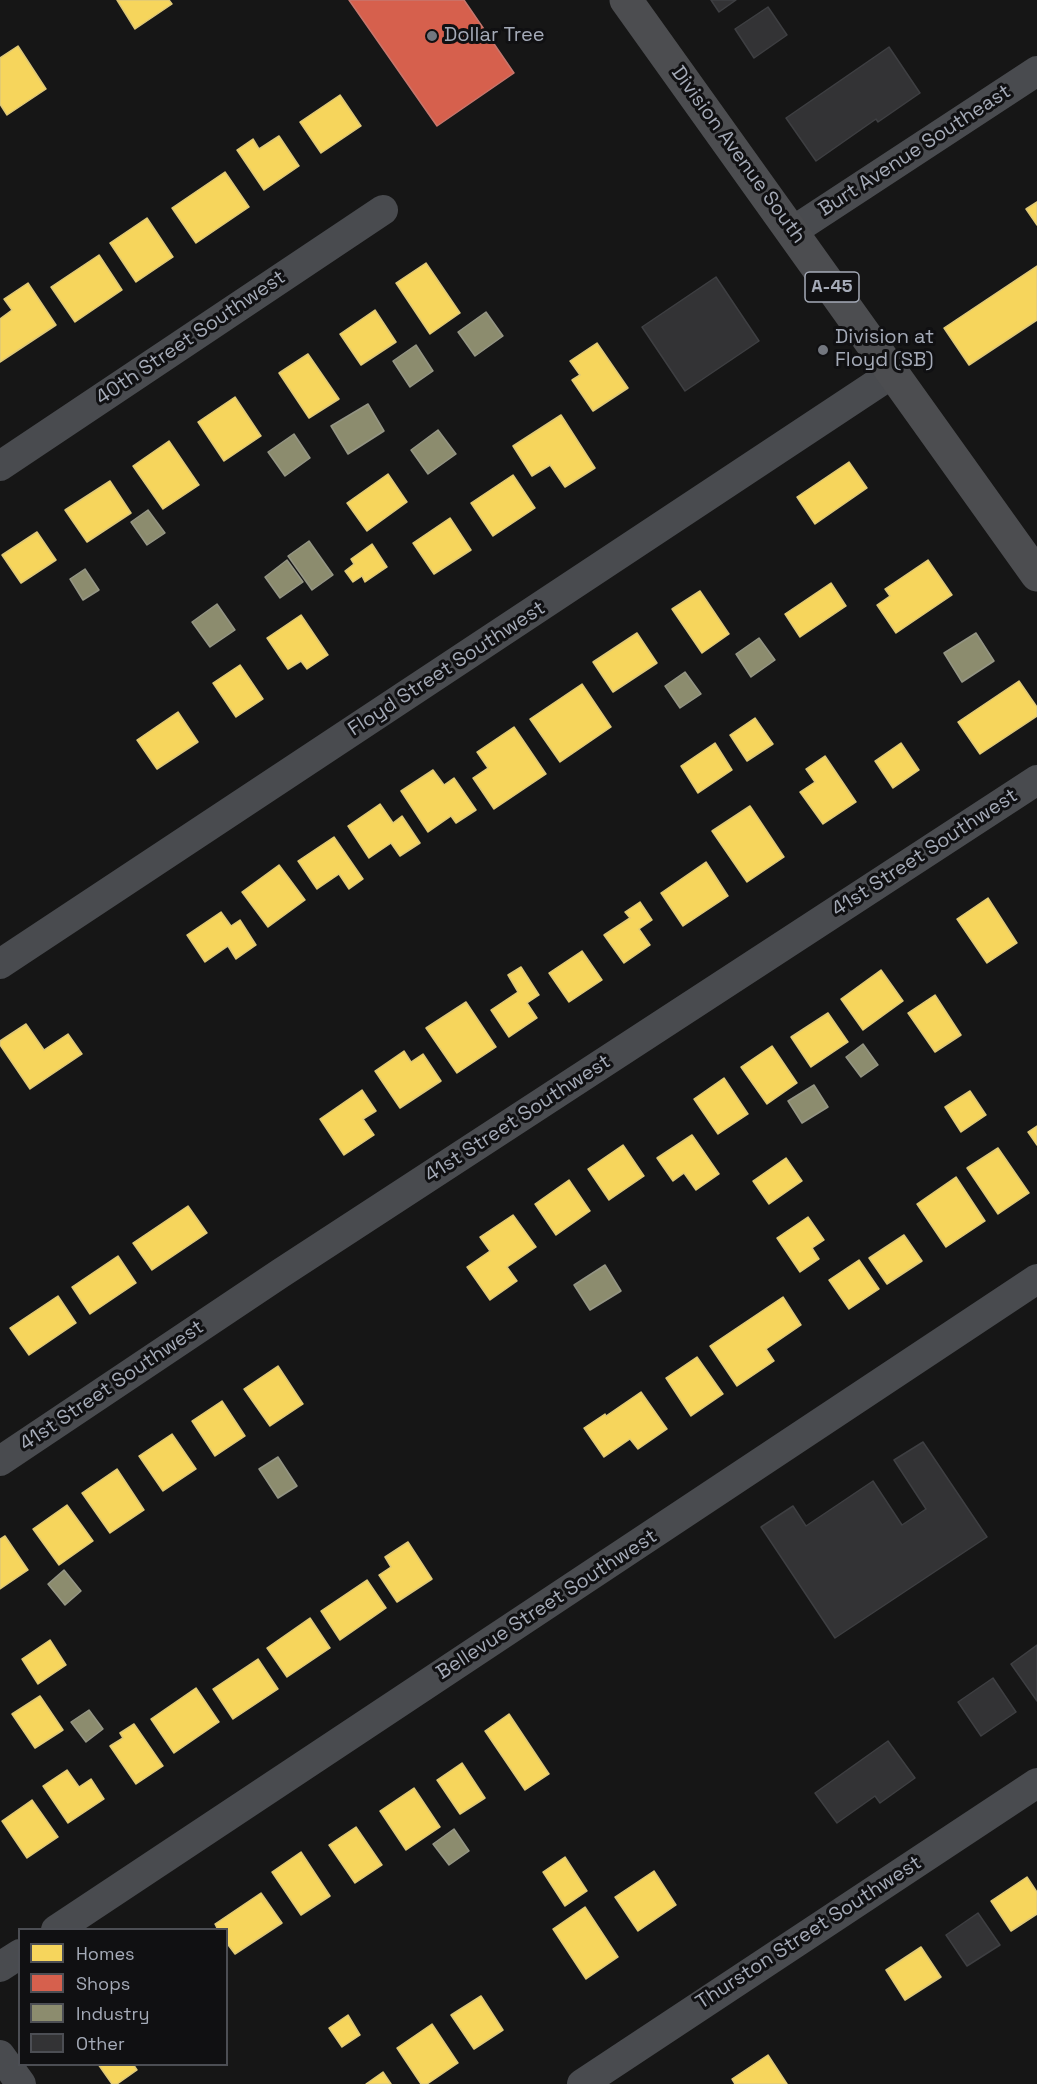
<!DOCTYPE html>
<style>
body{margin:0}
#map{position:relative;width:1037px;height:2084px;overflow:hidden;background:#161616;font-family:"Space Grotesk",sans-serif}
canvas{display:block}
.legend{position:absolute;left:18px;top:1928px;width:210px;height:138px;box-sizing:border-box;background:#101012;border:2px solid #4c4e54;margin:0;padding:8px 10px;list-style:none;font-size:18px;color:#a5abb8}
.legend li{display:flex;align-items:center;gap:12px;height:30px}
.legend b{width:30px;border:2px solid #4c4e54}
</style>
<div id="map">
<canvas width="1037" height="2084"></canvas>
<ul class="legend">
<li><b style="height:16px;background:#f6d55c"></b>Homes</li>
<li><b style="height:16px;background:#d6604d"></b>Shops</li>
<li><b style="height:16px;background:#8c8c6e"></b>Industry</li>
<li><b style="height:16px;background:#333335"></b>Other</li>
</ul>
</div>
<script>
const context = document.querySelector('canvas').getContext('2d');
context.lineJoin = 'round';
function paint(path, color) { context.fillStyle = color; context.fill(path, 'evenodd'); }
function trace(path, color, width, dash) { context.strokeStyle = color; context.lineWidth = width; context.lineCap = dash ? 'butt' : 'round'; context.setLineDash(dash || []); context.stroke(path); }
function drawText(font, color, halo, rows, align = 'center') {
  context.font = font + ' "Space Grotesk",sans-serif'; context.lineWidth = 6; context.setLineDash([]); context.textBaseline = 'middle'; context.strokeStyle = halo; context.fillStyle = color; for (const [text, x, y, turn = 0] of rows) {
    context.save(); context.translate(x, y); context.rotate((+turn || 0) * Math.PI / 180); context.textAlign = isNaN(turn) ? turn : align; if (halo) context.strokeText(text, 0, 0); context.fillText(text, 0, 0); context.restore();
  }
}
const homes = new Path2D(`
 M117 0H169L172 4 135 29Z
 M18 46 46 89 7 115 0 104V58Z
 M340 95 361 126 321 153 300 122Z
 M279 136 299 166 264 190 237 150 253 139 259 149Z
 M225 172 249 207 196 243 172 208Z
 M1037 202V225L1026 209Z
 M147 218 173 257 136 282 110 243Z
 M99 255 122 290 75 322 51 287Z
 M426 263 460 313 430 334 396 283Z
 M1037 266V320L969 365 944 328Z
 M28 283 56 325 0 362V319L12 310 4 299Z
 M375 310 396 342 361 365 340 334Z
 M597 343 628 388 593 411 572 380 580 375 570 361Z
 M308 354 339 399 309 418 279 373Z
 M235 397 261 436 224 461 198 422Z
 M561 415 595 468 565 487 550 465 532 476 513 446Z
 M169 441 199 485 163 509 133 466Z
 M849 462 867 488 815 524 797 497Z
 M388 474 407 502 367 531 347 503Z
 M513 475 535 508 493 536 471 503Z
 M110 481 131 513 87 542 65 510Z
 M450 518 471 550 434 574 413 543Z
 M37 532 56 560 21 583 2 555Z
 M372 544 387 567 365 582 362 576 353 582 345 571 354 564 351 559Z
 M928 560 952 595 896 633 877 605 890 596 885 589Z
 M831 583 846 606 800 637 785 614Z
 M700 591 729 634 702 653 672 609Z
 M301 615 328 655 307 669 301 661 288 669 267 638Z
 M637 633 657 663 613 692 593 662Z
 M240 665 263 699 236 717 213 683Z
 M1019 681 1037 707V716L980 754 958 722Z
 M582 684 611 727 560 762 530 719Z
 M178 712 198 742 157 769 137 740Z
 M755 718 773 744 747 761 730 735Z
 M514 727 546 774 494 809 473 778 488 768 477 752Z
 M715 743 732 770 698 793 681 766Z
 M901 743 919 770 893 788 875 761Z
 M825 756 856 802 823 824 800 792 815 782 806 769Z
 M433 770 444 785 454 778 476 810 456 823 451 816 428 832 401 791Z
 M380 804 393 823 402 816 420 843 400 856 391 843 369 858 348 826Z
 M750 806 784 857 747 882 712 831Z
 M334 837 363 879 349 889 339 874 317 889 298 861Z
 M706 862 728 896 683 926 661 893Z
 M279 865 305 900 268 927 242 892Z
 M988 898 1017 943 987 963 957 919Z
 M640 902 652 920 639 929 650 945 624 963 604 935 630 918 625 912Z
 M221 912 231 926 240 920 256 945 236 959 228 946 205 962 187 935Z
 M582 951 602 980 569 1002 549 973Z
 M521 967 539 995 527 1003 537 1018 509 1037 491 1010 518 992 508 975Z
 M881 970 903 1001 863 1030 841 999Z
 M935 995 961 1035 935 1052 908 1013Z
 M466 1002 496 1047 457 1073 426 1028Z
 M828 1013 848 1042 811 1067 791 1037Z
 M26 1024 44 1050 68 1034 82 1054 30 1089 0 1045V1041Z
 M772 1046 797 1083 767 1104 741 1067Z
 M404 1051 411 1062 423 1054 441 1081 400 1108 375 1071Z
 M724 1078 748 1114 718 1134 694 1099Z
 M362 1090 376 1111 363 1119 374 1135 344 1155 320 1119Z
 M970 1091 986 1115 961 1132 945 1107Z
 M1037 1126V1145L1028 1132Z
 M692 1135 719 1174 696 1190 684 1173 673 1181 657 1158Z
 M623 1145 644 1176 609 1200 588 1169Z
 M998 1148 1029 1193 998 1214 967 1168Z
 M786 1158 802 1181 769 1204 753 1181Z
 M956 1177 985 1221 946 1247 917 1204Z
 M569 1180 590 1211 556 1235 535 1204Z
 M188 1206 207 1233 152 1270 133 1243Z
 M513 1215 536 1247 507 1267 517 1281 490 1300 467 1267 490 1251 480 1237Z
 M808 1217 824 1240 812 1248 819 1259 800 1272 777 1238Z
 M904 1235 922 1261 887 1284 869 1258Z
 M118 1256 136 1283 90 1314 72 1287Z
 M859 1260 879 1289 849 1309 829 1280Z
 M58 1296 76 1323 29 1355 10 1328Z
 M783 1297 801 1325 766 1349 774 1361 737 1386 710 1346Z
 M697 1357 723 1394 691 1416 666 1378Z
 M278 1366 303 1404 270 1426 244 1389Z
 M641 1392 667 1429 638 1449 630 1439 604 1457 584 1428 605 1414 606 1416Z
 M222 1401 245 1436 215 1456 192 1421Z
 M172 1434 196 1469 163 1491 139 1456Z
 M117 1469 144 1510 110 1533 82 1493Z
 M67 1505 93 1541 59 1565 33 1529Z
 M5 1536 28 1570 0 1589V1539Z
 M408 1542 432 1579 397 1602 379 1575 391 1567 385 1557Z
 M367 1580 386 1608 340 1640 321 1611Z
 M310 1618 330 1648 287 1677 267 1648Z
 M50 1640 66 1665 38 1684 22 1659Z
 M258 1659 278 1689 233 1719 213 1689Z
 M196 1688 219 1722 174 1753 151 1719Z
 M40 1696 63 1730 35 1748 12 1714Z
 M509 1714 549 1774 525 1790 485 1731Z
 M134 1724 163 1766 136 1784 110 1746 123 1738 120 1733Z
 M462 1763 485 1798 460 1814 437 1780Z
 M67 1770 79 1787 91 1779 104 1799 68 1823 43 1786Z
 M414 1788 440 1827 406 1850 380 1811Z
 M32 1800 58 1837 27 1858 2 1821Z
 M356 1827 382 1865 355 1883 329 1845Z
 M301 1852 330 1896 301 1915 272 1872Z
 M565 1857 587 1891 565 1906 543 1872Z
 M654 1871 676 1905 638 1931 615 1897Z
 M1027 1877 1037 1892V1914L1011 1931 991 1901Z
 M261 1893 282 1923 235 1954 226 1942V1930H218L215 1924Z
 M585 1907 618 1957 586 1979 553 1929Z
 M921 1947 941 1977 905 2000 886 1970Z
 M481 1996 503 2030 474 2049 451 2015Z
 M348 2015 360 2035 342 2047 329 2028Z
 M432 2024 458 2063 427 2084H421L397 2048Z
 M768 2055 787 2084H735L732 2079Z
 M98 2064H133L137 2070 117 2084H112Z
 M383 2072 391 2084H366Z`);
paint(homes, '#f6d55c');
trace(homes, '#dec878', 1.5);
const shops = new Path2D(`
 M349 0H464L514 73 437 126Z`);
paint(shops, '#d6604d');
trace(shops, '#c7766d', 1.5);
const industry = new Path2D(`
 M486 312 503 336 475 356 458 332Z
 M416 345 433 371 410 387 393 361Z
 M368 404 384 431 348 454 331 426Z
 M438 430 456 454 428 474 411 450Z
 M294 434 310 458 285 476 268 452Z
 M148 510 165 533 147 545 131 522Z
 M309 541 333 575 312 590 288 556Z
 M287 560 303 582 280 598 265 577Z
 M85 569 99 590 83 600 70 579Z
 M217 604 235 630 210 647 192 622Z
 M976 633 994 661 962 682 944 653Z
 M759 638 775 660 751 677 736 654Z
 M685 672 701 694 680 708 665 686Z
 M863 1044 878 1065 861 1077 846 1057Z
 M814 1085 828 1107 802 1123 788 1101Z
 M605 1265 621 1291 590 1310 574 1285Z
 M278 1457 297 1486 278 1498 259 1469Z
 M64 1570 81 1591 65 1605 48 1584Z
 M89 1710 103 1729 86 1742 71 1722Z
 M454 1829 469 1851 449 1865 433 1844Z`);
paint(industry, '#8c8c6e');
trace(industry, '#949584', 1.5);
const building = new Path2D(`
 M711 0H736L719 12Z
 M768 7 787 35 754 58 735 29Z
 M889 47 920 93 878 122 876 119 816 161 786 118Z
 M716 277 759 341 685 391 642 327Z
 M923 1442 987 1537 835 1638 761 1527 793 1506 806 1526 873 1481 902 1525 926 1509 894 1460Z
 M1037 1645V1701L1011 1664Z
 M993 1678 1016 1712 981 1736 958 1702Z
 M888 1741 915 1778 880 1803 875 1796 837 1823 815 1793Z
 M978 1913 1000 1945 967 1966 946 1935Z`);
paint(building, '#333335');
trace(building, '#3e3f42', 1.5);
trace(new Path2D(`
 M793 231 1037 71
 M0 466 383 210
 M0 964 893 373
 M0 1461 281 1273 1037 780
 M56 1930 1037 1279
 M0 1967 20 1954
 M0 2055 21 2084
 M582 2084 1037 1783`), '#494b4f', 30);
trace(new Path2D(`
 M626 0 1037 575`), '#4c4d50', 33);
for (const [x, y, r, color] of [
 [432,36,6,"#73777f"],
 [823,350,6,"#73777f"]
]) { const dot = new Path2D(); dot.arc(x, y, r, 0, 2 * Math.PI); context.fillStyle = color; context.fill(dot); trace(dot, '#101012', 2); }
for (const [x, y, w] of [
 [832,287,54]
]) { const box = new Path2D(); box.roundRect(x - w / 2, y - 15, w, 30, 4.5); context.fillStyle = '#101012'; context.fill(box); trace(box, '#a5abb8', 1.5); }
drawText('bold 18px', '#a5abb8', null, [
 ["A-45",832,287]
]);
drawText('20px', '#a5abb8', '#101012', [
 ["Dollar Tree",444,36],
 ["Division at",835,338],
 ["Floyd (SB)",835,361]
], 'left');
drawText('20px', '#a5abb8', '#101012', [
 ["Burt Avenue Southeast",915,151,-33],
 ["Division Avenue South",738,155,54],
 ["40th Street Southwest",191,338,-34],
 ["Floyd Street Southwest",447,669,-33],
 ["41st Street Southwest",925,853,-33],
 ["41st Street Southwest",518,1119,-33],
 ["41st Street Southwest",112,1386,-34],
 ["Bellevue Street Southwest",547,1605,-33],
 ["Thurston Street Southwest",809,1933,-33]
]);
</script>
